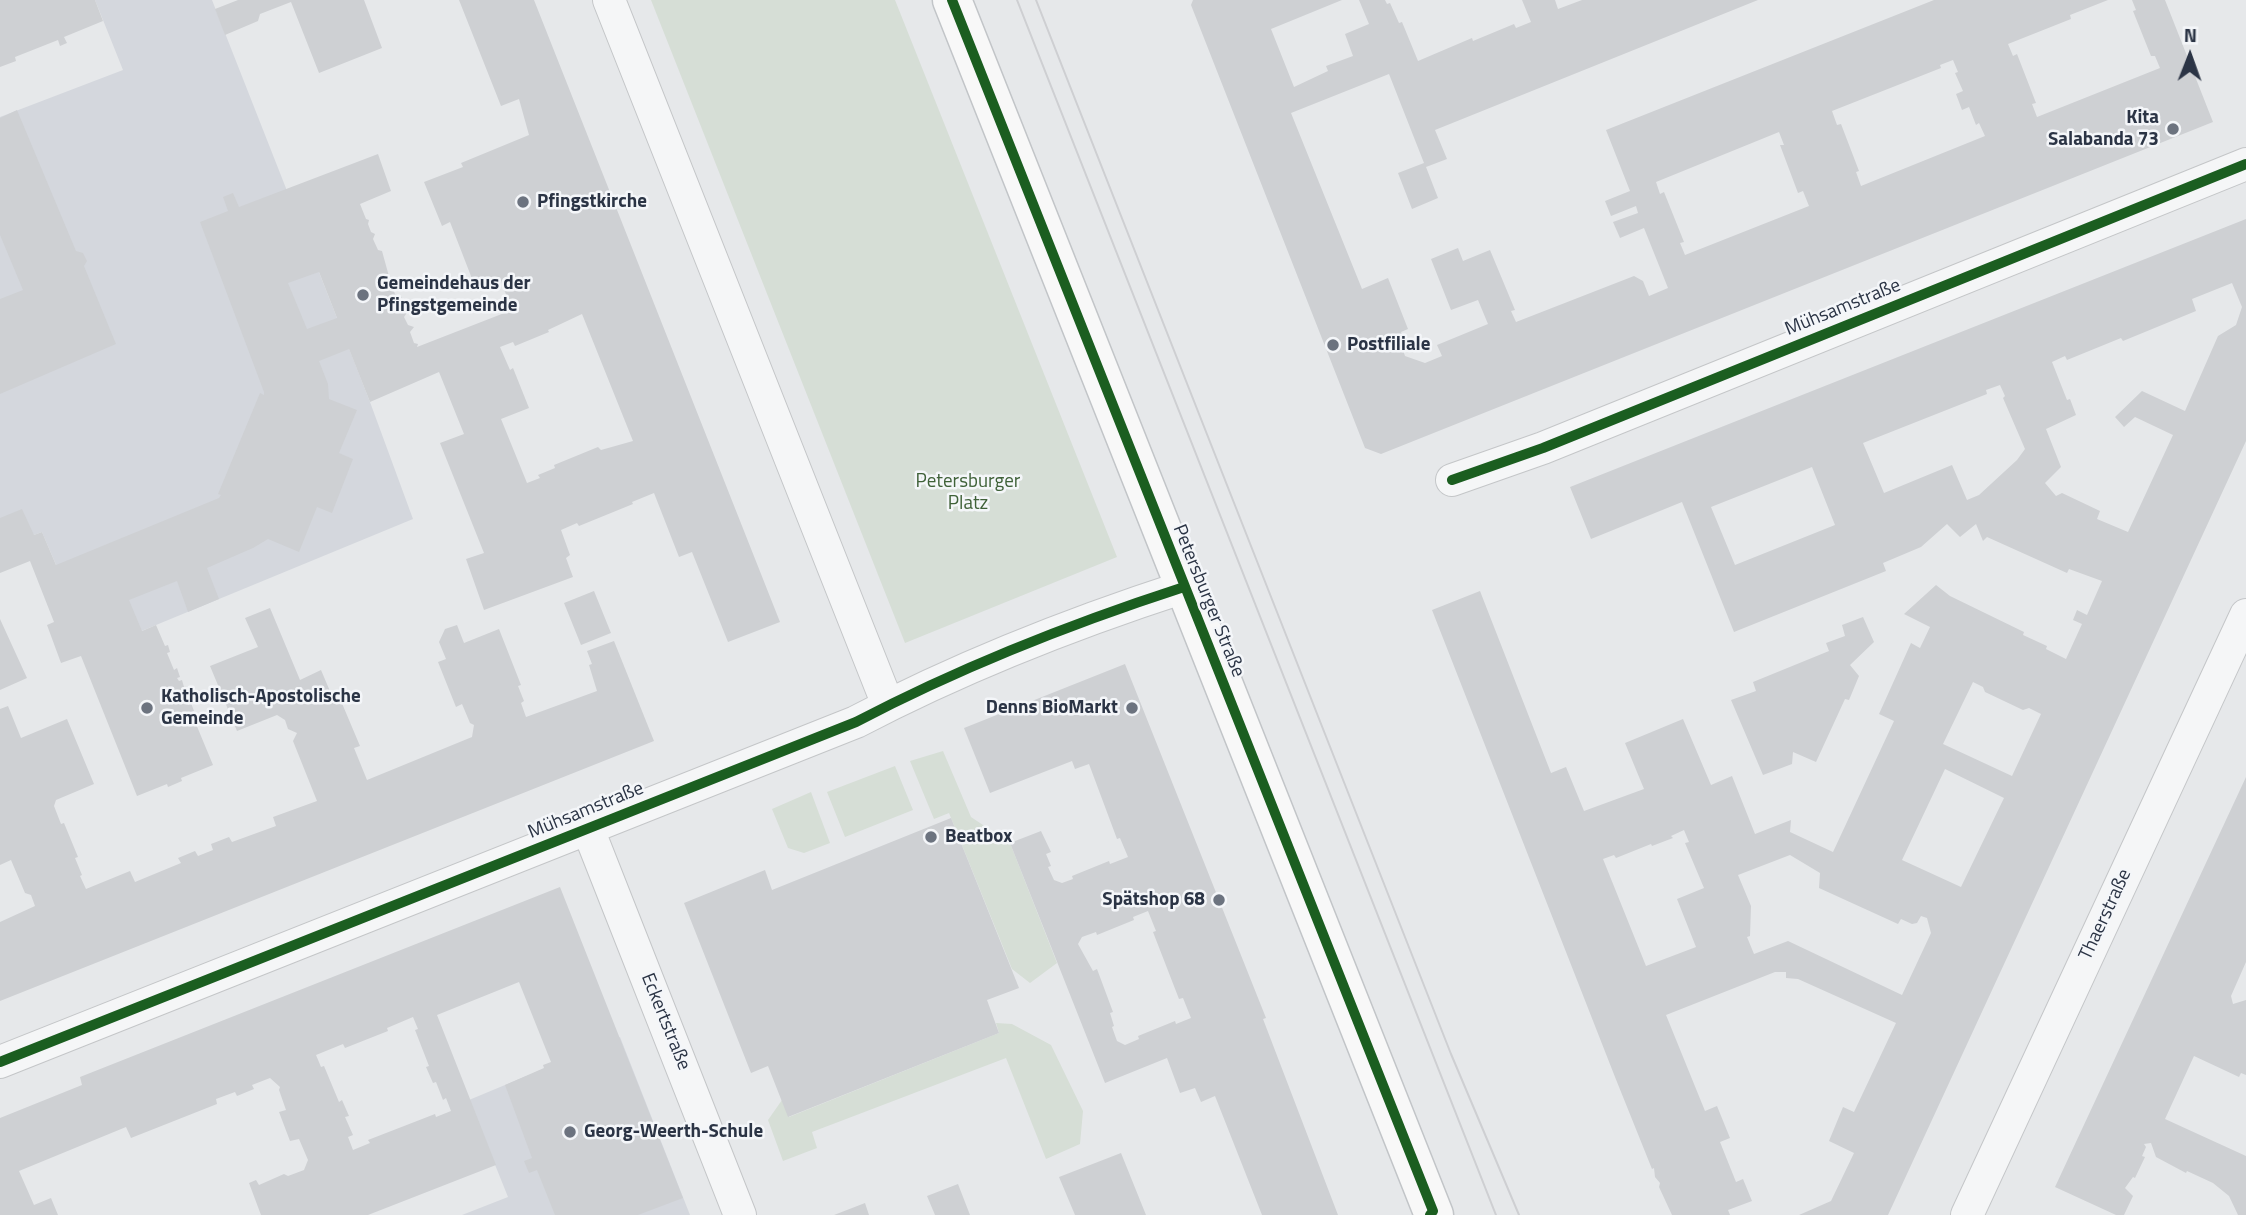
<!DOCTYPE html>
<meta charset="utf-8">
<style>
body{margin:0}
#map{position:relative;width:2246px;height:1215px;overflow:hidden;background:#e6e8ea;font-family:"Titillium Web",sans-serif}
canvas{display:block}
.north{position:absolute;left:2155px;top:21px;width:70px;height:70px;-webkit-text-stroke:5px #f4f6f9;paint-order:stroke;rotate:1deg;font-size:19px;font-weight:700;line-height:28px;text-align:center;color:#2b3445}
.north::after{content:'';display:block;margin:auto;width:24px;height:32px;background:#2b3445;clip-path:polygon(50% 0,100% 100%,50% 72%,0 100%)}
</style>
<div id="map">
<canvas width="2246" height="1215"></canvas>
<div class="north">N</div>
</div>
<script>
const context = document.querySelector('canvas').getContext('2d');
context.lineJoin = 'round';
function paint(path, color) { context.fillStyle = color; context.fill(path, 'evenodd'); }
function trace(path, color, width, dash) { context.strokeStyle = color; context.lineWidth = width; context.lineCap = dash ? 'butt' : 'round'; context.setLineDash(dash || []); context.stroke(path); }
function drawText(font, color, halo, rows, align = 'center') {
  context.font = font + ' "Titillium Web",sans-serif'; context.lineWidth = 5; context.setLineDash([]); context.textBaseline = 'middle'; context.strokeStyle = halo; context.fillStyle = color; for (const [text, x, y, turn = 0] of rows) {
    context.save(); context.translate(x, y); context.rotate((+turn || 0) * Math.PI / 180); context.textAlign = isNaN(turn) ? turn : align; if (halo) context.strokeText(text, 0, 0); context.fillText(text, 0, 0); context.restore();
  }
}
paint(new Path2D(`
 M95 0H212L370 402 413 519 93 651 42 532 34 535 0 518V117L123 70Z
 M620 1037 690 1215H462L508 1197 469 1100Z`), '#d4d7dd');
paint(new Path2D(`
 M651 0H895L1117 557 905 643Z
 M943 751 971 817 1010 843 1057 963 1030 983 1012 969 949 813 934 819 910 761Z
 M895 766 913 810 845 837 827 792Z
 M811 792 830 843 804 853 788 848 772 809Z
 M996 1023 1012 1024 1051 1045 1083 1111 1080 1144 1046 1159 1006 1058 812 1132 817 1148 783 1161 768 1120 782 1100 789 1117 999 1033Z`), '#d6ded6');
paint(new Path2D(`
 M0 0H95L103 21 64 37 67 43 60 46 58 40 15 57 16 61 0 67Z
 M238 0H364L382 48 319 73 291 2 260 14 258 21 225 35 215 9Z
 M459 0H534L780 622 728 642 692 552 679 557 654 493 632 502 633 504 579 526 577 523 561 530 570 555 566 558 573 577 484 610 466 559 484 553 440 443 464 434 439 372 370 402 349 349 319 361 328 384 329 399 357 410 339 453 353 459 332 513 317 507 299 552 268 539 253 548 207 568 219 599 188 612 177 581 129 600 142 631 156 625 165 646 168 645 170 652 167 653 174 670 177 668 180 677 177 678 179 681 182 680 184 687 181 688 183 691H186L190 700 187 702 188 705 191 703 194 711 191 712 192 715 195 714 199 723 196 724 213 765 181 778 182 781 168 787 167 784 137 796 81 656 61 663 47 625 54 622 30 561 0 573V518L22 509 34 535 42 532 56 565 219 498 221 495 218 494 260 393 264 395V392L200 222 228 211 223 197 233 193 239 207 378 154 391 191 360 204 366 219 369 220 368 224 371 232 375 234 373 239 378 250 382 251 390 280 394 281 392 286 395 294 402 297 399 302 402 310 408 311 404 317 408 325 414 327 410 332 414 343 418 344 417 347 512 310 500 279 476 289 450 222 442 226 424 182 463 167 461 163 529 135 519 99 501 106ZM319 272 337 318 307 329 288 283ZM582 314 633 441 601 450 598 447 554 465 555 468 538 475 540 478 527 483 501 419 529 408 513 368 510 370 500 347 513 342 515 346 549 332 548 330Z
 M1193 0H1342L1271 29 1294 87 1328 71 1326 66 1353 56 1345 34 1369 24 1359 0H1385L1387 4 1390 3 1399 23 1402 22 1418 61 1472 38 1473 41 1514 24 1516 28 1531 22 1522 0H1555L1558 9 1582 0H1758L1435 130 1447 159 1426 167 1438 198 1412 209 1398 173 1424 163 1389 74 1291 113 1362 289 1388 278 1408 329 1401 332 1405 343 1401 344 1405 356 1425 363 1442 356 1437 345 1488 324 1478 300 1451 310 1431 259 1458 248 1463 261 1490 250 1515 310 1511 311 1516 322 1634 276 1643 281 1649 296 1668 288 1644 228 1620 238 1613 222 1638 213 1636 206 1611 216 1605 201 1630 191 1606 130 1934 0H2108L2070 15 2071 19 2008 44 2013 56 2017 54 2036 103 2032 104 2037 117 2160 68 2155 56H2151L2133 11 2136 10 2132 0H2165L2213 122 1381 454 1365 448 1191 5ZM1953 60 1958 72 1955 73 1963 91 1956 94 1962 110 1969 107 1976 125 1979 123 1985 136 1861 186 1856 172 1859 171 1841 124 1837 125 1832 111 1941 68 1940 65ZM1779 132 1784 145H1780L1798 193 1803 191 1809 206 1685 255 1680 243 1684 242 1664 192 1660 194 1656 182Z
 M17 110 76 251 83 253 87 261 84 266 116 344 0 394V299L23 290 0 235V118Z
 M2246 219V441L1888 1215H1799L1831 1201 1854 1153 1829 1141 1843 1107 1854 1112 1896 1023 1798 979 1786 978V972H1775L1666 1015 1705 1111 1717 1106 1730 1138 1720 1142 1736 1182 1743 1179 1752 1201 1728 1210 1730 1215H1672L1659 1187 1660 1183 1655 1177 1654 1168 1652 1169 1615 1077 1432 610 1480 591 1551 773 1566 767 1584 811 1644 789 1625 743 1683 719 1711 785 1732 776 1755 834 1791 820 1790 832 1833 852 1894 721 1879 714 1911 643 1920 648 1930 627 1904 614 1936 585 1950 596 2024 632 2023 635 2047 646 2046 649 2066 659 2082 624 2073 620 2077 610 2087 615 2102 581 2069 569 2067 573 1987 537 1983 541 1976 524 1960 537 1947 524 1921 547 1883 563 1886 571 1734 632 1682 502 1591 539 1570 487ZM2232 283 2242 307 2236 325 2218 336 2185 411 2142 391 2115 417 2124 427 2135 417 2173 435 2128 532 2097 519 2100 511 2062 493 2056 496 2045 483 2061 467 2046 429 2076 415 2070 399 2067 400 2052 362 2065 356 2067 360 2121 338 2123 341 2196 311 2192 299ZM2000 385 2005 396 2003 398 2025 449 2017 460 1979 495 1967 500 1952 465 1884 493 1863 443 1987 394 1986 390ZM1812 467 1835 525 1735 565 1711 507ZM1973 682 1983 687 1985 692 2023 710 2029 708 2041 714 2012 776 1943 744ZM1945 769 2004 798 1961 887 1902 860ZM1684 830 1689 842 1685 843 1704 888 1677 899 1696 947 1646 966 1603 859 1614 855 1616 858 1651 844 1652 846 1673 838 1671 836ZM1790 855 1820 873 1819 888 1898 924 1901 919 1912 924 1917 923 1921 916 1927 918 1931 933 1902 995 1788 941 1754 954 1747 937 1750 936 1751 906 1738 875Z
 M594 591 611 633 581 645 564 603Z
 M270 608 300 680 321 670 335 703 341 701 360 746 354 748 367 780 472 737 474 725 470 723 462 704 456 707 438 662 446 659 439 642 445 629 457 625 464 643 499 629 521 685 518 686 524 701 521 703 526 717 597 691 589 665 592 664 587 651 614 641 654 741 0 1001V922L35 906 31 895 25 893 11 860 0 865V709L8 706 21 738 67 719 94 784 56 800 54 806 61 824 64 823 78 857 75 858 82 875 80 876 86 889 130 871 135 882 181 863 178 858 195 851 198 856 213 850 211 844 229 837 232 842 276 826 273 817 317 801 293 741 297 733 288 729 285 720 277 715 237 731 210 666 258 647 245 618Z
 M1863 617 1874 642 1850 665 1859 676 1849 700 1845 699 1816 762 1793 752 1792 764 1763 775 1731 700 1756 691 1753 682 1829 651 1826 643 1845 636 1842 625Z
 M0 619 27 678 0 690Z
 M1125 664 1266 1018 1263 1019 1338 1215H1262L1215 1096 1201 1102 1195 1088 1180 1093 1167 1058 1105 1083 1010 843 1041 831 1051 852 1046 854 1051 866 1048 867 1054 880 1062 883 1073 879 1072 876 1109 861 1110 864 1128 857 1120 838 1117 839 1089 764 1075 769 1072 761 990 793 964 728ZM1148 911 1156 931 1153 932 1179 999 1183 998 1191 1018 1176 1024 1175 1021 1138 1036 1139 1039 1125 1045 1117 1041 1112 1027 1114 1026 1110 1013 1113 1012 1097 969 1093 971 1078 944 1082 937 1096 932 1097 935 1134 920 1133 917Z
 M2246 777V962L2231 996 2233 1004 2246 1000V1075L2241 1073 2239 1077 2194 1056 2165 1119 2246 1156V1215H2238L2229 1196 2213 1183 2187 1171 2186 1173 2156 1157 2151 1143 2144 1144 2146 1147 2142 1156 2145 1157 2135 1178 2133 1177 2125 1188 2133 1196 2124 1215H2116L2055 1187Z
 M951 818 1019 988 987 1000 999 1033 788 1117 768 1066 751 1073 684 903 765 870 772 890Z
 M560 887 683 1198 638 1215H555L537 1170 529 1173 524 1161 532 1158 505 1085 544 1068 543 1065 551 1062 519 982 437 1015 496 1165 368 1215H261L249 1183 256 1180 259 1185 284 1174 288 1176 304 1170 308 1160 299 1139 290 1141 279 1112 286 1110 279 1090 280 1087 270 1078 252 1085 254 1089 237 1096 235 1092 216 1099 217 1104 131 1138 126 1127 19 1171 34 1205 51 1198 58 1215H0V1118L82 1085 80 1077ZM413 1017 418 1029 415 1030 429 1066 426 1067 433 1083 436 1082 443 1100 446 1098 451 1111 436 1117 435 1114 368 1140 370 1143 353 1150 348 1137 353 1135 345 1117 349 1116 342 1100 339 1102 324 1066 321 1067 316 1055 343 1044 345 1048 388 1031 387 1028Z
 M1121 1153 1146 1215H1075L1059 1177Z
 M958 1184 970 1215H935L927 1196Z
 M865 1203 869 1215H834Z`), '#ced0d3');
const minor = new Path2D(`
 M609 0 888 705
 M1452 480 1543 448 2246 164
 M588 829 740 1215
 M0 1062 856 722C959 668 1073 623 1184 587
 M1967 1215 2246 615`);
const primary = new Path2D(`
 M952 0 1434 1215`);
trace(minor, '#c4c6c8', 34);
trace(primary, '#c2c5c8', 41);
trace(minor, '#f5f6f7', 32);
trace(primary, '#f8f8f8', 38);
trace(new Path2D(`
 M1017 0 1496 1215
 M1036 0 1451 1054 1519 1215`), '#cecfd2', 2);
trace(new Path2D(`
 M952 0 1433 1211 1430 1215
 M1452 480 1543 448 2246 164
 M0 1062 856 722C959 668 1073 623 1184 587`), '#1b5e20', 10);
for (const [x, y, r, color] of [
 [2173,129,7,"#6c737f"],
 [523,202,7,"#6c737f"],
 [363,295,7,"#6c737f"],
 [1333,345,7,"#6c737f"],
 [147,708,7,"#6c737f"],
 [1132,708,7,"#6c737f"],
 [931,837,7,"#6c737f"],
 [1219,900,7,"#6c737f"],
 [570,1132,7,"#6c737f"]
]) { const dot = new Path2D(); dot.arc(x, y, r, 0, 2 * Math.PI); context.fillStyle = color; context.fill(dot); trace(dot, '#f4f6f9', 2.5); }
drawText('bold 19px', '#2b3445', '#f4f6f9', [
 ["Kita",2159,118,"right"],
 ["Salabanda 73",2159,140,"right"],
 ["Pfingstkirche",537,202],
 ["Gemeindehaus der",377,284],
 ["Pfingstgemeinde",377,306],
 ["Postfiliale",1347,345],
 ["Katholisch-Apostolische",161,697],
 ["Gemeinde",161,719],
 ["Denns BioMarkt",1118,708,"right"],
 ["Beatbox",945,837],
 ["Spätshop 68",1205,900,"right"],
 ["Georg-Weerth-Schule",584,1132]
], 'left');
drawText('19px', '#2b3445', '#f4f6f9', [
 ["Mühsamstraße",1843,308,-22],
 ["Petersburger Straße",1208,601,68],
 ["Mühsamstraße",586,811,-22],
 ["Thaerstraße",2106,915,-65],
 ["Eckertstraße",665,1022,68]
]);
drawText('19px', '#3f6138', '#f4f6f9', [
 ["Petersburger",968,482],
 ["Platz",968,504]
]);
</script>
